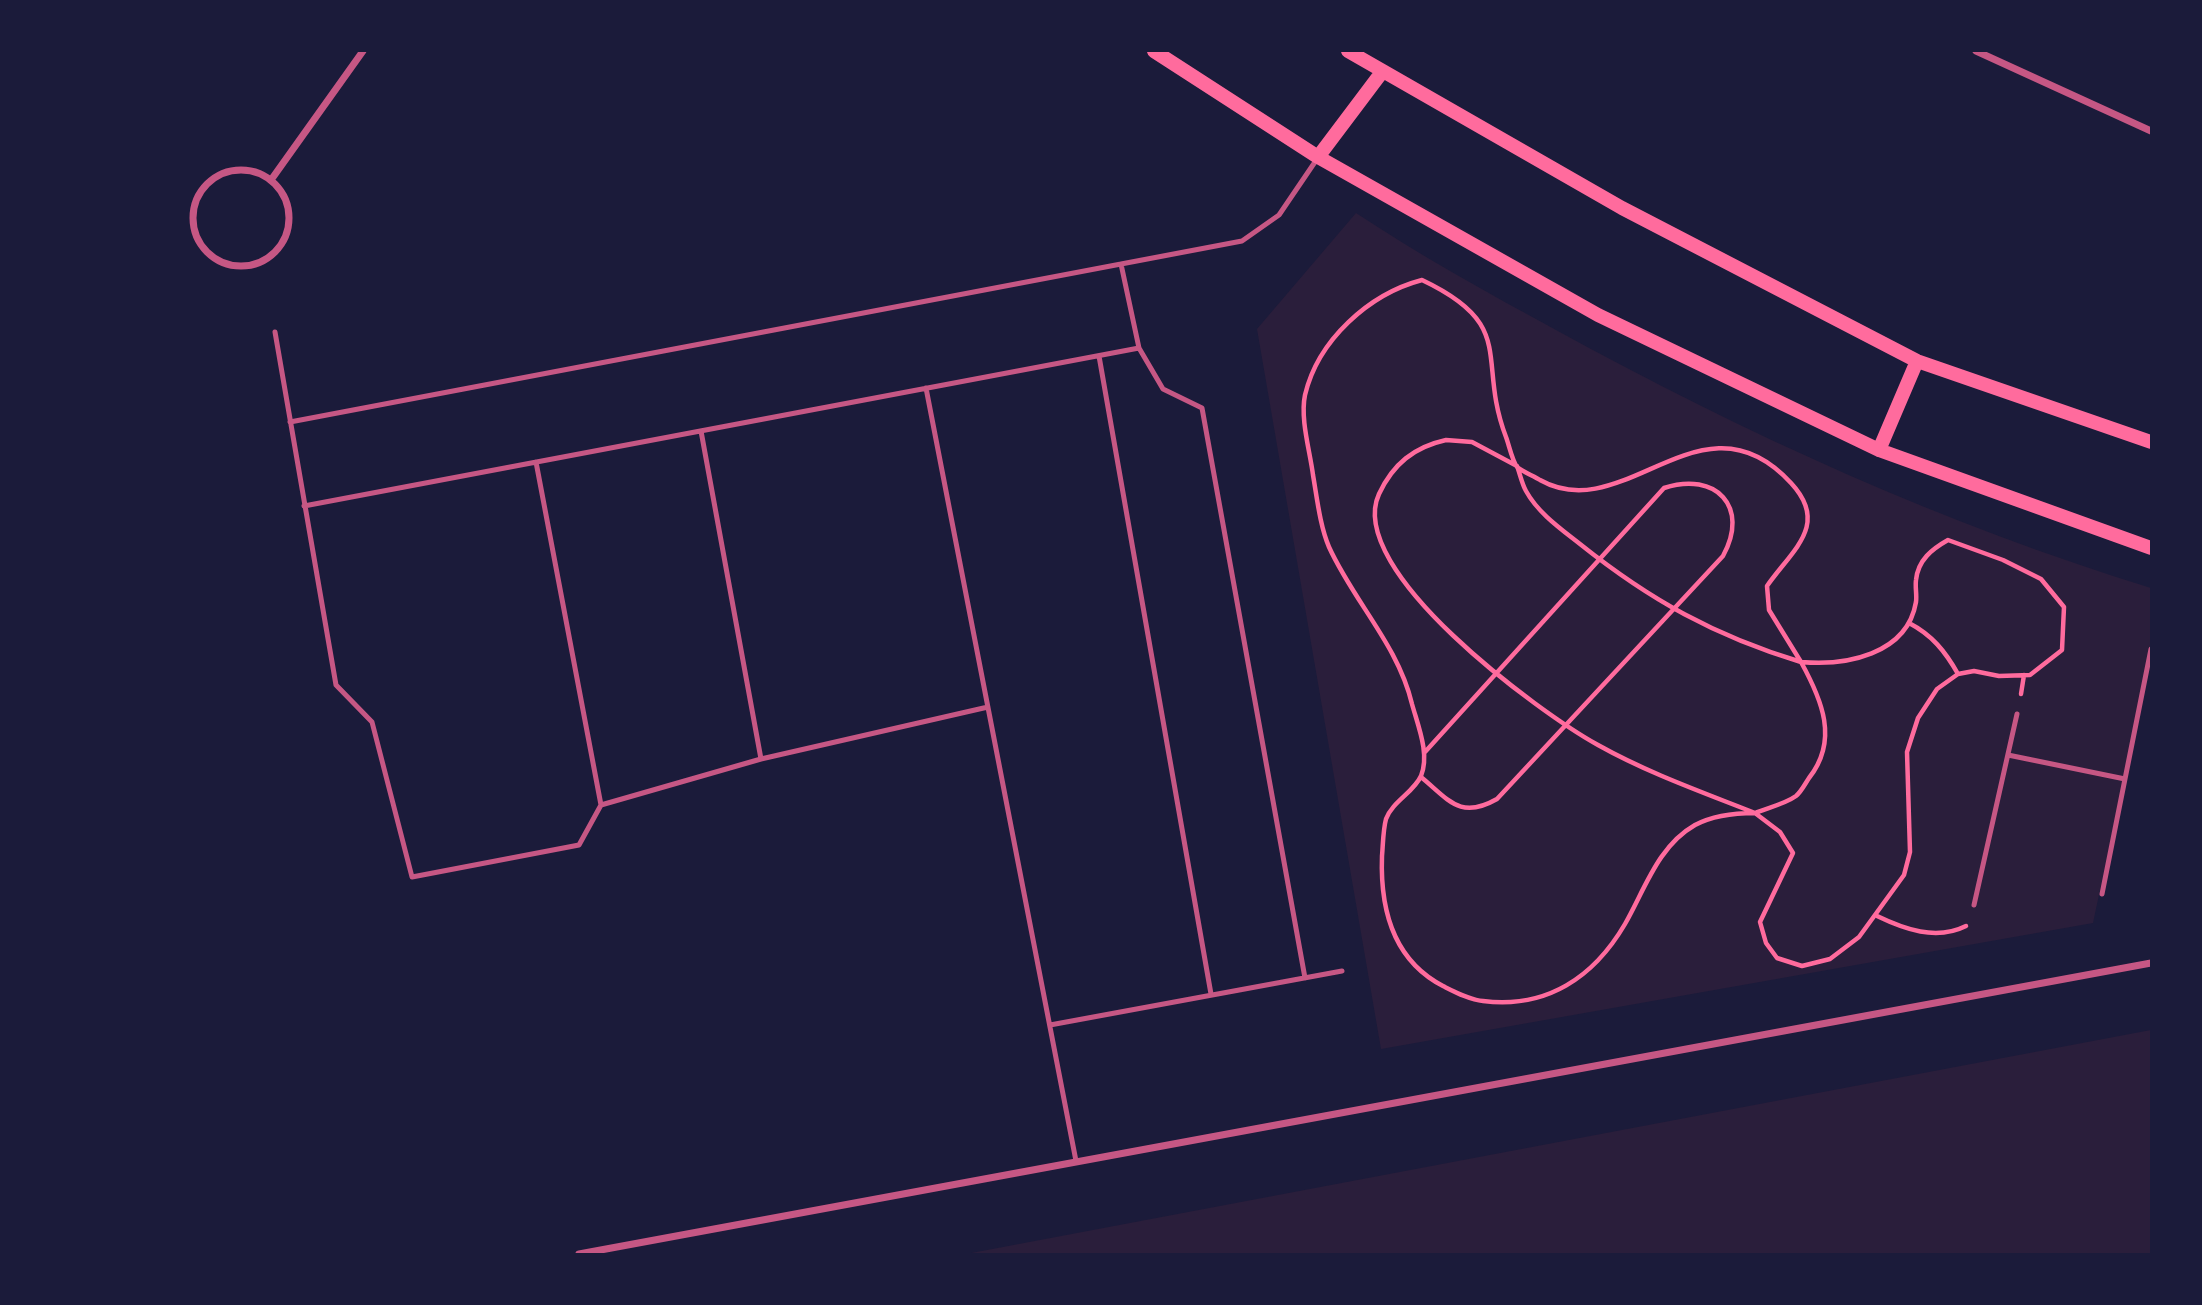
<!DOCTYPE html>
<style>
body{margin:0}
#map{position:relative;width:2202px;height:1305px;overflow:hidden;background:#1b1b3a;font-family:Mulish,sans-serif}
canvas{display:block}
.frame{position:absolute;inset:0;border:52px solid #1b1b3a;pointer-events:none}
</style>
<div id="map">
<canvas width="2202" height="1305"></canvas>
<div class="frame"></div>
</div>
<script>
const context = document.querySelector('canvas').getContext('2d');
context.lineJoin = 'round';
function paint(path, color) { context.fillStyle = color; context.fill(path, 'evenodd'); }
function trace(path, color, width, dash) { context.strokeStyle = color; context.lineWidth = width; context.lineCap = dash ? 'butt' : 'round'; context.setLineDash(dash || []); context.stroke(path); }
paint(new Path2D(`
 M1356 213C1421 256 1488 293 1556 330 1747 435 1944 524 2151 588V649L2093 923 1381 1049 1257 329Z
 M2151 1030V1254H966Z`), '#2a1e3b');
trace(new Path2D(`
 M1422 280C1519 326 1476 359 1506 437 1509 445 1512 460 1517 467 1523 472 1534 476 1540 480 1625 528 1702 386 1791 483 1830 525 1792 550 1767 586L1769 610 1801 662C1845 666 1907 655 1916 602 1917 595 1915 587 1916 580 1918 560 1932 549 1948 540L2003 560 2041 579 2064 607 2062 650 2030 675 1999 676 1974 671 1958 674 1937 689 1918 718 1907 752 1910 852 1904 875 1859 937 1830 959 1802 966 1777 958 1766 943 1760 922 1793 853 1780 832 1755 813C1735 813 1714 815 1695 825 1658 846 1645 889 1625 924 1594 977 1547 1009 1483 1001 1470 1000 1455 992 1443 986 1393 960 1380 910 1382 856 1383 845 1383 830 1386 819 1392 802 1414 792 1421 776 1430 754 1418 726 1412 704 1398 645 1354 602 1329 547 1320 526 1317 498 1313 475 1310 451 1300 419 1305 395 1318 340 1369 294 1422 280Z
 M1446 440 1472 442 1517 466C1520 474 1522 484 1526 491 1538 513 1561 529 1580 544 1650 600 1715 636 1801 662 1822 700 1839 740 1809 778 1805 784 1801 792 1796 796 1785 804 1767 808 1755 813 1702 792 1648 773 1598 745 1540 713 1344 570 1379 494 1393 464 1414 447 1446 440Z
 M1909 623C1932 635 1945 651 1958 674
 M2021 694 2024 675
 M1421 777C1449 800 1460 820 1497 799L1723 556C1750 507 1716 471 1664 488L1425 752
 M1877 916C1904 929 1936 941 1966 926`), '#ff6b9d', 4.5);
trace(new Path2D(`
 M1121 264 1139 348 1163 389 1202 408 1305 978
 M275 332 336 685 372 722 412 877 579 845 601 805 761 759 988 707
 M1099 356 1211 994
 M926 388 1076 1161
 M290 422 1242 241 1279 215 1317 159
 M701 431 761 759
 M536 462 601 805
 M304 506 1139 348
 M2008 755 2125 779
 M2102 894 2151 649
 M1974 905 2017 714
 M1050 1025 1342 971`), '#c65784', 5);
trace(new Path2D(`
 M1976 51 2151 131
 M193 218a48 48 0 1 1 96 0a48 48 0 1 1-96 0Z
 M271 180 363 51
 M579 1254 2151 963`), '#c65784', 7);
trace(new Path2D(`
 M1154 51 1318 157 1598 315 1879 450 2151 548
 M1348 51 1622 208 1917 361 2151 442
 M1318 157 1382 72
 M1879 450 1917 361`), '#ff6b9d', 14);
</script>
